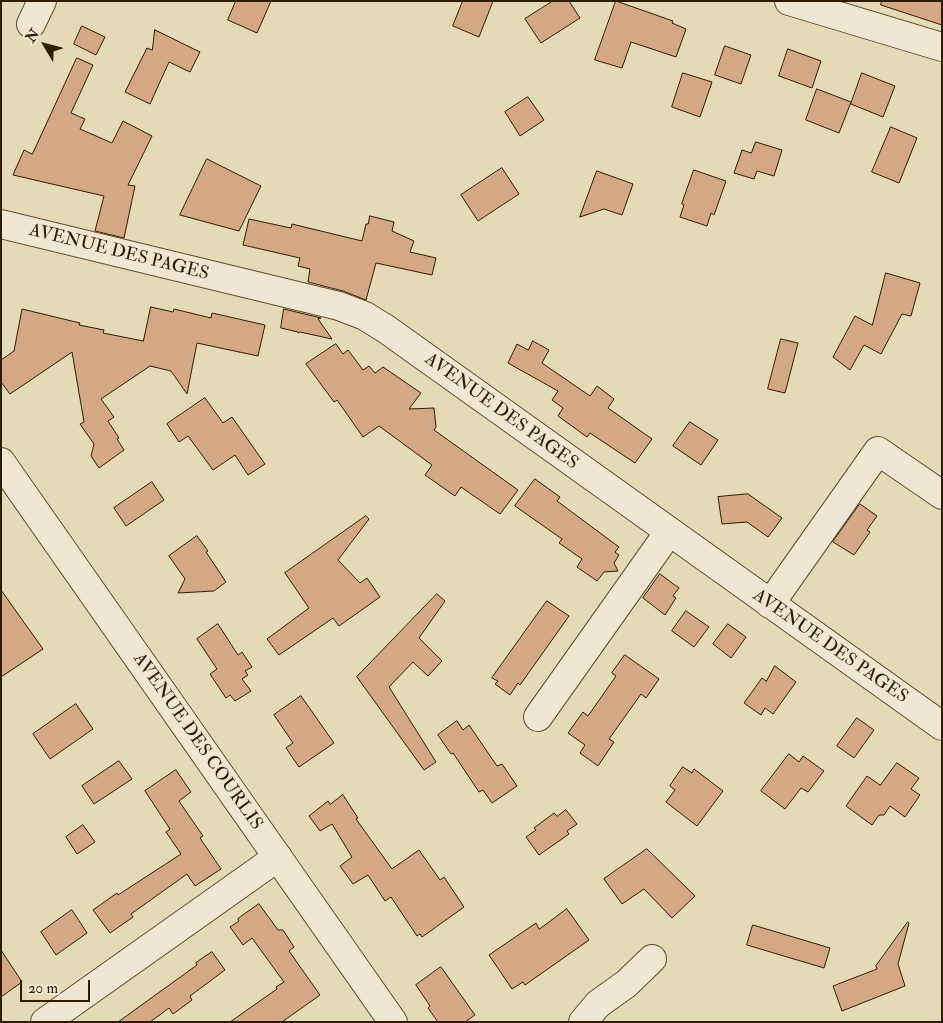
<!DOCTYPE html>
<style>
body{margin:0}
#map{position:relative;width:943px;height:1023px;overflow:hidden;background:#e5dab8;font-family:"IM FELL Double Pica",serif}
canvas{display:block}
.frame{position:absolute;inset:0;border:2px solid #2e1c03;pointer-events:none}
.north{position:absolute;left:20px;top:20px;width:50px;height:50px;-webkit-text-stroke:4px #eee7d1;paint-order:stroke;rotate:307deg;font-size:14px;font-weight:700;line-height:20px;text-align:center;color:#2e1c03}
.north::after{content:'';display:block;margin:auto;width:18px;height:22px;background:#2e1c03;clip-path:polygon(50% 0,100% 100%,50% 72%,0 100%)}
.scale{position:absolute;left:20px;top:980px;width:70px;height:22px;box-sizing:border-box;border:2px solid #2e1c03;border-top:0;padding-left:6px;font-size:15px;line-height:18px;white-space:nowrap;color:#2e1c03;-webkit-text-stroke:4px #eee7d1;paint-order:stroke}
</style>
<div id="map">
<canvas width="943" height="1023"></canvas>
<div class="frame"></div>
<div class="north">N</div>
<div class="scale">20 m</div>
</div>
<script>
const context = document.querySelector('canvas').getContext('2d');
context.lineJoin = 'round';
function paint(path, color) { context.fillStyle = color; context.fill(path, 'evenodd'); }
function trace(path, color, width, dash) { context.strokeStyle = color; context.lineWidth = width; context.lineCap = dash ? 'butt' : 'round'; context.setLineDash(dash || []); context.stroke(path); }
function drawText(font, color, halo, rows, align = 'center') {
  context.font = font + ' "IM FELL Double Pica",serif'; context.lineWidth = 4; context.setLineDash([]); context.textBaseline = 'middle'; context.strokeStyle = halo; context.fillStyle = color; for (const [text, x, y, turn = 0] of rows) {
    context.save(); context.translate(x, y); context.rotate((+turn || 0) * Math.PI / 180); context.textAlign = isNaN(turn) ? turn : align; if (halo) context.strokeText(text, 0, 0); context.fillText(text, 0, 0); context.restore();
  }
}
const building = new Path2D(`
 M236 1H271L257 33 228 20Z
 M463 1H493L479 37 453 26Z
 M553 1H569L580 18 541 43 525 19Z
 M616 1 673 21 672 23 686 29 676 57 631 42 622 68 595 60Z
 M882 1H942V25L881 5Z
 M82 26 105 37 96 55 74 44Z
 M155 30 200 52 190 72 169 62 150 104 125 92 147 48 152 50Z
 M725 46 751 55 741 84 715 75Z
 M788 49 821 61 812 88 779 76Z
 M77 58 93 65 71 113 85 119 80 129 112 143 123 121 152 136 128 185 135 186 124 238 95 231 104 196 13 175 24 150 32 154Z
 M683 73 712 82 700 117 672 107Z
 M862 73 895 86 883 117 851 104Z
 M817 89 851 102 839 133 806 120Z
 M528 97 544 120 520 136 505 112Z
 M891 127 917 138 899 183 872 172Z
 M756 142 782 150 774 176 757 171 754 179 734 173 742 150 751 153Z
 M207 159 261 186 239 231 180 215Z
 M502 168 519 194 478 221 461 195Z
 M694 170 726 181 714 215 711 213 707 226 680 217 684 205 682 204Z
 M597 171 633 184 622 215 604 209 580 217Z
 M370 216 394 222 392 231 414 241 410 252 436 258 432 275 376 263 366 300 343 291 308 282 310 269 298 266 300 258 243 245 249 219 291 228 292 224 362 241 366 224H368Z
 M886 273 920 283 911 316 902 314 881 354 864 345 850 370 833 357 855 316 872 325Z
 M151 307 173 312 174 309 211 318 212 313 265 325 258 356 197 343 187 394 171 371 150 366 101 399 114 417 108 421 119 438 117 439 124 450 99 468 91 456 94 444 80 424 84 422 72 352 10 394 1 382V360L14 351 22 309 80 323 79 325 104 330 103 333 143 341Z
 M284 309 321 318 318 319 332 339 300 332 298 333V332L281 328Z
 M781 339 798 343 785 393 768 389Z
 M533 341 549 350 542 363 590 396 597 386 614 399 608 408 652 439 635 463 590 433 587 437 558 416 563 408 552 400 558 391 508 363 517 344 528 350Z
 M336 344 343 354 348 350 363 370 369 366 375 373 383 367 421 393 409 409 434 408 436 427 434 430 518 490 500 514 461 487 455 496 425 475 432 465 379 426 363 437 337 400 334 402 306 364Z
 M205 398 223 423 232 417 265 464 248 475 235 455 213 470 188 436 179 442 167 424Z
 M690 422 718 440 701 465 673 446Z
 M535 479 560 497 557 501 619 547 615 552 619 555 614 563 618 571 604 572 597 581 577 567 582 559 559 543 562 539 515 506Z
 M152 482 164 500 126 526 114 508Z
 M748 494 782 518 768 537 747 522 722 524 718 497Z
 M860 504 877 516 867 530 870 532 854 555 833 542Z
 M366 516 369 519 338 560 360 583 367 578 380 597 339 626 333 618 279 655 267 639 309 608 285 573Z
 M197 536 208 551 206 552 226 582 214 591 178 593 185 579 169 556Z
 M660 574 679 588 673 596 676 598 665 615 643 598Z
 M1 590 43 649 1 677Z
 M437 594 445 601 419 638 442 661 428 676 413 662 389 687 436 762 424 770 357 677Z
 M547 601 569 616 520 685 518 683 510 695 495 684 498 681 492 678Z
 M686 611 709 627 694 647 672 631Z
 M218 624 238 655 242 652 252 667 245 671 248 675 242 679 251 691 235 701 230 695 226 698 210 674 217 669 197 639Z
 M728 624 746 637 731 658 713 644Z
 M625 655 659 679 646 698 641 694 609 739 614 742 598 766 580 753 585 745 568 733 583 712 588 716 616 676 612 673Z
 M775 666 796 682 773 714 765 708 761 715 744 703 762 678 766 681Z
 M301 696 334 743 299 767 286 748 293 743 274 715Z
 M76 704 93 729 50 759 33 734Z
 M857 718 874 730 854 758 837 746Z
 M457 721 463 730 469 725 497 766 502 764 517 786 492 803 483 790 479 792 453 753 451 754 438 735Z
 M789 754 799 762 803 756 824 771 808 792 801 788 785 809 761 791Z
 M119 761 132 779 94 804 82 786Z
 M897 763 919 778 911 789 920 795 905 817 890 806 884 815H879L872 825 846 806 867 776 880 785Z
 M683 767 692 773 694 769 723 791 697 826 666 802 675 790 670 786Z
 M176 770 191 792 179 801 203 836 200 838 221 869 195 886 187 874 131 914 133 917 110 933 93 910 117 893 118 895 181 854 166 832 170 829 145 791Z
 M343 795 358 818 356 819 392 869 419 850 440 880 444 877 464 907 422 937 420 934 417 936 391 897 385 901 368 875 353 884 340 866 352 857 332 824 320 831 309 816 328 801 330 804Z
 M566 810 577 824 567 831 569 834 539 855 526 837 536 830 534 828 554 813 557 816Z
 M83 825 95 842 77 854 66 837Z
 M647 849 695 896 672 918 644 889 622 904 604 879Z
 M259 904 278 930H283L294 947 289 951 320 995 282 1022H230L277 989 276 987 284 982 252 938 243 945 230 927 239 921 238 919Z
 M567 909 589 940 525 985 523 982 512 989 489 955 536 923 539 929Z
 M72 910 87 933 56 955 41 932Z
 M908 922 909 923 898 964 905 986 842 1011 833 986 877 969 876 966Z
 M753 925 830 948 824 968 747 945Z
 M1 950 22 982 1 997Z
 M212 952 225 970 190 996 192 1000 173 1014 169 1008 150 1022H118L197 965 196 963Z
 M441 967 475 1015 465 1022H438L428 1008 430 1006 416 985Z`);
paint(building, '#d4a785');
trace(building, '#2e1c03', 1);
const minor = new Path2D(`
 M789 1 942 47
 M31 24 42 1
 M1 224 339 306 365 316 386 329 942 726
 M1 462 393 1022
 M770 604 878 451 942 495
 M538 717 669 532
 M45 1022 278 857
 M583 1022 598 1004 626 984 652 959`);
trace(minor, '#5c4c30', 30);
trace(minor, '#eee7d1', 28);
drawText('18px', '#2e1c03', '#eee7d1', [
 ["AVENUE DES PAGES",119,253,14],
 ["AVENUE DES PAGES",501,412,36],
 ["AVENUE DES PAGES",830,647,35],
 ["AVENUE DES COURLIS",197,742,55]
]);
</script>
